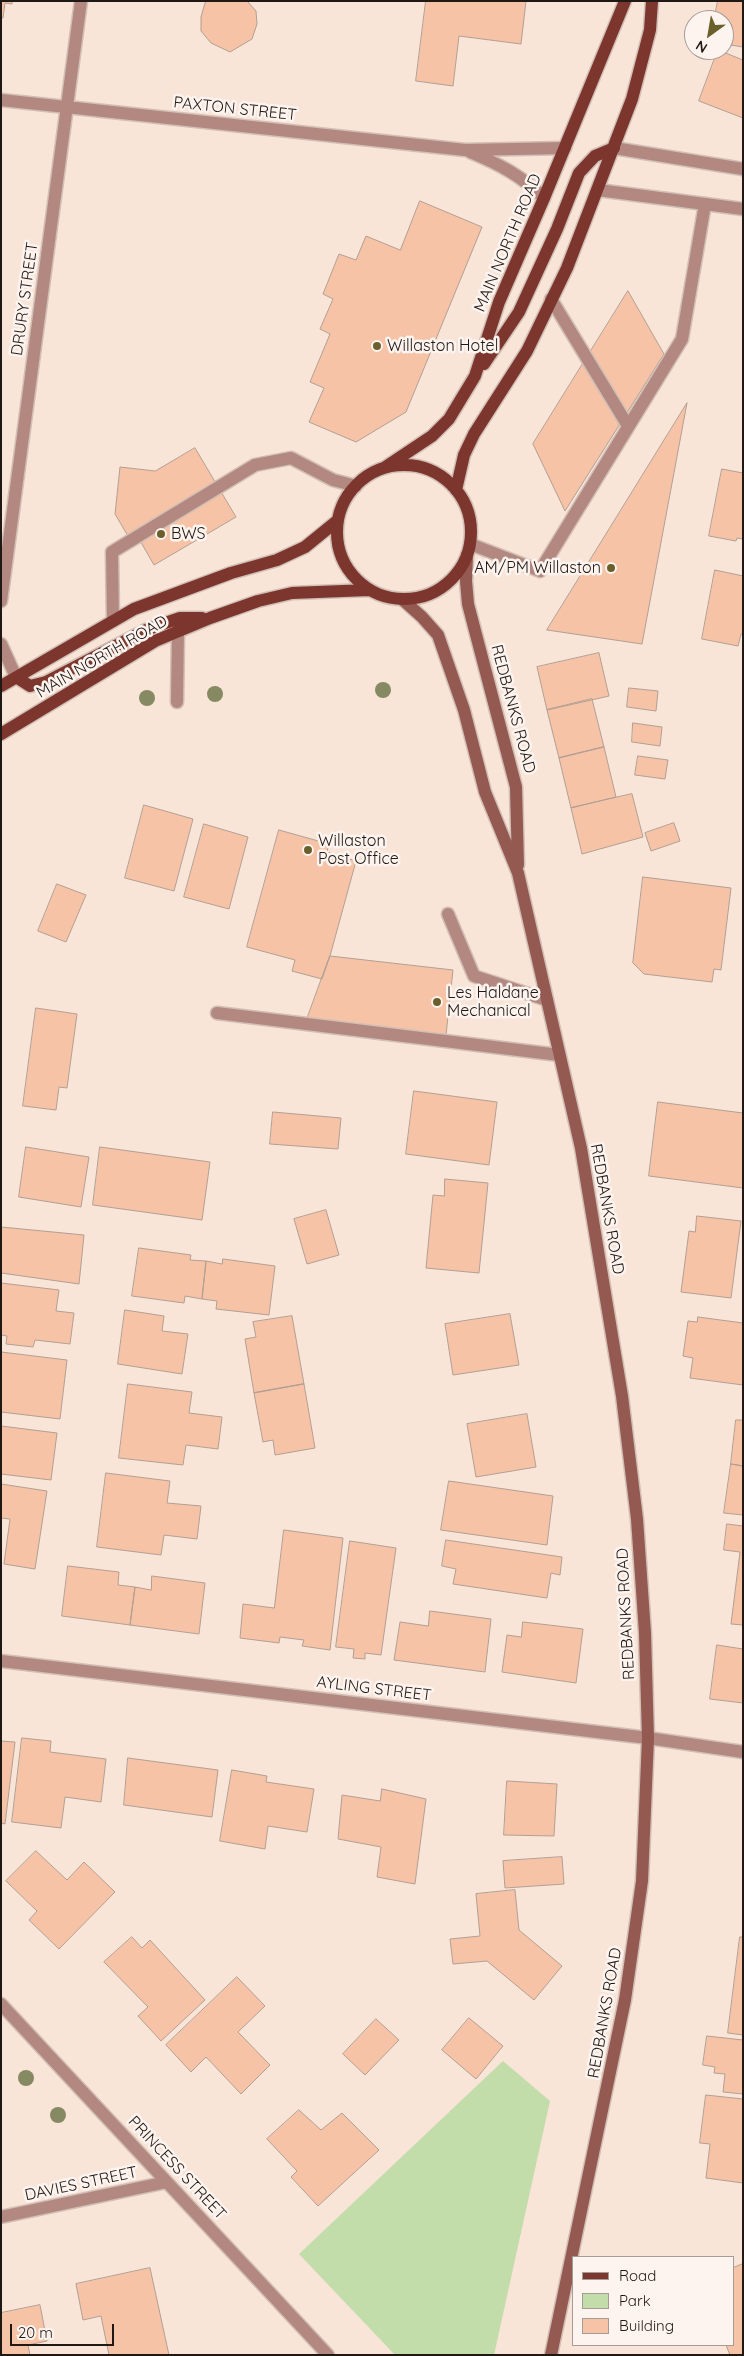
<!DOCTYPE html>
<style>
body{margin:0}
#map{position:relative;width:744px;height:2356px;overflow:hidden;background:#f9e4d8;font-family:Quicksand,sans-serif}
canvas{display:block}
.frame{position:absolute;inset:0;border:2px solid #1f1814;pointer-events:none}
.legend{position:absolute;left:572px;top:2256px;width:162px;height:90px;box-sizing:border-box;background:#fdf4ef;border:1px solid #a49c97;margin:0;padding:6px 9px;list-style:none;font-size:15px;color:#1f1814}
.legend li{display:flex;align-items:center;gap:10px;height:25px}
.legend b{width:25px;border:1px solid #a49c97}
.north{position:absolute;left:684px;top:10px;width:50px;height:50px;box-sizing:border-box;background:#fdf4ef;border:1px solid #a49c97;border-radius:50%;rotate:212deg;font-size:14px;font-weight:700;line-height:20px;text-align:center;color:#1f1814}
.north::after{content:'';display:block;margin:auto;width:18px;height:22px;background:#6b5f2c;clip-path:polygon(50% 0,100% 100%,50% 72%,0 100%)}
.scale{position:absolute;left:10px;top:2324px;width:104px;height:22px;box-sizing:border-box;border:2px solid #1f1814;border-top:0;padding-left:6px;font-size:15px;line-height:18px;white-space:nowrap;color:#1f1814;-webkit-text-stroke:4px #fdf4ef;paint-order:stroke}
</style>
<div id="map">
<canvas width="744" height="2356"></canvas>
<div class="frame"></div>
<ul class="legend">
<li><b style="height:6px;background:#7c362d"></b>Road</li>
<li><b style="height:14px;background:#c2dcaa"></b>Park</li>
<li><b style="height:14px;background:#f6c3a6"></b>Building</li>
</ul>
<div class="north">N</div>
<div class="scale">20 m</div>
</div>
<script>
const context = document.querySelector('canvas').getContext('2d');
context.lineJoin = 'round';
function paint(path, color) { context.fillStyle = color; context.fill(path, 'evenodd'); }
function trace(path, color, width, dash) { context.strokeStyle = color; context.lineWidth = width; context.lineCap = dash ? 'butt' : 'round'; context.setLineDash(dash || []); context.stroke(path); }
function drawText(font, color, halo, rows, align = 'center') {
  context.font = font + ' Quicksand,sans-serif'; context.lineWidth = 5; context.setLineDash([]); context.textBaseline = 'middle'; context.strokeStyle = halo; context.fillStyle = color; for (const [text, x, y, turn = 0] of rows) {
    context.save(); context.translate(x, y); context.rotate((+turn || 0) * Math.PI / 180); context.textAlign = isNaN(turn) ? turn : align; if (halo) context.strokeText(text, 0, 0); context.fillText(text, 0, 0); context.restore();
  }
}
paint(new Path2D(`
 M503 2061 550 2101 494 2355H395L299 2254Z`), '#c2dcaa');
const building = new Path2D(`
 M1 1H12V4L5 3 3 18H1Z
 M208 1H247L256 11 257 24 252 39 230 52 211 43 201 31V17L205 3Z
 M426 1H526L521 44 459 36 453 86 416 81Z
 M718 1H743V47L724 44V20H714Z
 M718 50 743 60V118L699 101Z
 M420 201 482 227 406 412 356 442 309 422 324 388 310 382 330 334 320 329 333 299 323 294 339 254 356 260 366 236 400 250Z
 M628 291 664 354 565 511 533 444Z
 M687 403 642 644 547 630Z
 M195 448 236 517 154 565 135 532 128 536 115 514 120 467 155 471Z
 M722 469 743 473V539L737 538 736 541 709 536Z
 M715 570 743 576V634H741L738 646 702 639Z
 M599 653 609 696 547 710 537 667Z
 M629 688 658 691 656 711 627 707Z
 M592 699 604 747 559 758 547 710Z
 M633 723 662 727 660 746 632 742Z
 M604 747 616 797 571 808 559 758Z
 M638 756 668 760 665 779 635 775Z
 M632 794 643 837 582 854 571 808Z
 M144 805 193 819 174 891 125 878Z
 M674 823 680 841 651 851 645 833Z
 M204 824 248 837 229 909 184 897Z
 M279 830 329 844 327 852 356 861 330 956 322 979 292 971 295 960 247 947Z
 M643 877 731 888 721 970 714 969 712 982 644 974 633 963Z
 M57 884 86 895 66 942 38 931Z
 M330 956 453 970 446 1035 307 1019Z
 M36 1008 77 1014 67 1088 59 1087 56 1110 23 1106Z
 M414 1091 497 1102 489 1165 406 1154Z
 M658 1102 743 1113V1188L649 1176Z
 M273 1112 341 1118 338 1149 270 1144Z
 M26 1147 89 1157 81 1207 19 1197Z
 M100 1147 210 1162 202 1220 93 1205Z
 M445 1179 488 1183 479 1273 426 1268 433 1195 444 1196Z
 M326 1210 339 1255 307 1264 294 1219Z
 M697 1216 741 1221 731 1298 681 1292 689 1231 695 1232Z
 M1 1227 84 1235 79 1284 1 1273Z
 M139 1248 191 1255 190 1260 206 1261 202 1299 185 1296 184 1303 132 1296Z
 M223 1259 275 1266 269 1315 216 1309 217 1301 202 1299 206 1261 222 1264Z
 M1 1283 59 1290 56 1311 74 1313 70 1344 35 1340 33 1347 6 1344 7 1336 1 1335Z
 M125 1310 164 1316 162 1331 188 1334 182 1374 118 1364Z
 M510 1314 519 1365 453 1375 445 1324Z
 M292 1316 304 1384 254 1393 245 1339 256 1337 253 1322Z
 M698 1317 743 1323V1385L690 1378 693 1358 683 1356 688 1321 697 1322Z
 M1 1352 67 1360 60 1419 1 1412Z
 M128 1384 192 1392 189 1413 222 1417 218 1449 186 1445 183 1465 119 1458Z
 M304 1384 315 1448 275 1455 273 1440 263 1442 254 1393Z
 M527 1414 536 1467 476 1477 467 1424Z
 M736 1420H743V1466L731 1464Z
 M1 1426 57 1433 51 1480 1 1474Z
 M731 1464 743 1466V1515L724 1513Z
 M106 1473 170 1481 167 1503 201 1506 197 1539 164 1535 161 1555 97 1547Z
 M449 1481 553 1496 547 1545 441 1530Z
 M1 1484 47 1491 35 1569 4 1564 10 1519 1 1518Z
 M727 1524 743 1526V1625L731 1624 740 1552 724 1550Z
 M284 1530 343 1538 330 1650 302 1646 304 1640 280 1637 279 1643 240 1638 243 1604 274 1608Z
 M446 1540 562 1557 560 1575 551 1573 547 1598 453 1584 456 1569 442 1566Z
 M350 1541 396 1548 381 1655 365 1653V1659L353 1658 354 1649 336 1647Z
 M68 1566 119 1572 118 1585 135 1587 130 1625 62 1616Z
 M152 1576 205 1583 199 1634 130 1625 135 1587 151 1590Z
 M430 1611 491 1619 485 1672 394 1660 400 1622 428 1626Z
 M523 1622 583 1629 576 1683 502 1672 507 1635 521 1637Z
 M717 1645 743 1649V1703L710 1699Z
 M22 1738 51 1741 50 1752 106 1759 101 1802 65 1797 61 1828 12 1822Z
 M1 1741 15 1742 5 1824 1 1823Z
 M128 1758 218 1770 212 1817 124 1805Z
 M232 1770 267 1776 266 1782 314 1789 307 1832 268 1826 265 1849 220 1841Z
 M507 1781 557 1784 554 1836 504 1835Z
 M382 1789 426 1799 415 1884 377 1877 381 1847 338 1839 342 1795 380 1801Z
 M36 1851 67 1880 84 1862 115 1892 59 1949 29 1920 37 1911 6 1881Z
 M562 1857 564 1884 505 1888 503 1861Z
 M515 1890 519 1930 562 1966 534 2000 487 1961 453 1964 450 1939 480 1936 476 1894Z
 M132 1937 142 1948 150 1940 205 2000 161 2041 138 2016 148 2007 104 1962Z
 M740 1937H743V2035L728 2033Z
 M237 1977 265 2006 238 2032 270 2065 241 2094 206 2057 191 2072 166 2045Z
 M469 2018 503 2046 476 2079 442 2050Z
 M376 2019 399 2040 365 2075 343 2054Z
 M707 2036 743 2040V2094L723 2092 725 2074 714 2073 715 2067 703 2065Z
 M706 2095 743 2099V2183L706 2178 710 2144 700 2143Z
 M299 2110 321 2130 342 2113 379 2150 318 2206 291 2177 297 2171 267 2139Z
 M743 2264V2355H730L726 2345H733V2268Z
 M150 2268 169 2355H109L101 2316 83 2320 76 2284Z
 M40 2305 47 2341 28 2345 30 2355H1V2313Z`);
paint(building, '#f6c3a6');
trace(building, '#b29f93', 1);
const service = new Path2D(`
 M551 299 628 426
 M470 544 540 571 682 339 705 204
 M113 621 112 552 255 465 291 458 333 480 356 486
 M177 702 178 631
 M448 914 474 976 547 1000
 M217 1013 559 1055`);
const minor = new Path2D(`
 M1 100 465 150 565 148
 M614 148 743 169
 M470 152C499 164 522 176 544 198
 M598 190 743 209
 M1 601 81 1
 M1 644 16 677
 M1 1661 648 1738 743 1752
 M1 2004 328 2355
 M1 2217 167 2182`);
const secondary = new Path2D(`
 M467 555 466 581 468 604 516 787 518 865
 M403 600 422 617 438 635 464 710 485 792 518 873 581 1148 622 1396 637 1519 645 1633 648 1738 642 1881 625 2000 551 2355`);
const primary = new Path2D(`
 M484 364 519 312 557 229 579 173 595 156 614 148
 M337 532a67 67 0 1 1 134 0a67 67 0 1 1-134 0Z
 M384 468 432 436 449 419 475 376 499 302 544 198 625 1
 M456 490 464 455 474 434 527 351 567 268 632 99 650 30 652 1
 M16 677 30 686 46 682 148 629 180 618H202
 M1 686 134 609 231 573 277 560 305 547 337 521
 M1 734 155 641 210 618 258 601 292 593 369 590`);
trace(service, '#d2bfb5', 15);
trace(minor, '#d2bfb5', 15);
trace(secondary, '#d2bfb5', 15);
trace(primary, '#d2bfb5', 15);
trace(service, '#b28881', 12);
trace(minor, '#b28881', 12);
trace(secondary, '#945950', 12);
trace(primary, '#7c362d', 12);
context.fillStyle = '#868a62';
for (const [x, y] of [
 [383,690],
 [215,694],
 [147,698],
 [26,2078],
 [58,2115]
]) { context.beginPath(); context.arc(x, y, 8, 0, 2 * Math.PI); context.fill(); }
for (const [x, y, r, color] of [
 [377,346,5,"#6b5f2c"],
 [161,534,5,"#6b5f2c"],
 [611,568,5,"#6b5f2c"],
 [308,850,5,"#6b5f2c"],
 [437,1002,5,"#6b5f2c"]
]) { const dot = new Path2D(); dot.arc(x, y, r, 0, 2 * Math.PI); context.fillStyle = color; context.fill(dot); trace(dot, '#fdf4ef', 2); }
drawText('16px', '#1f1814', '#fdf4ef', [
 ["PAXTON STREET",235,109,6],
 ["MAIN NORTH ROAD",508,243,-67],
 ["DRURY STREET",25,299,-82],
 ["MAIN NORTH ROAD",102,657,-30],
 ["REDBANKS ROAD",513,709,75],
 ["REDBANKS ROAD",607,1209,80],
 ["REDBANKS ROAD",626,1614,-93],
 ["AYLING STREET",374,1689,7],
 ["REDBANKS ROAD",605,2013,-80],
 ["PRINCESS STREET",177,2168,47],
 ["DAVIES STREET",81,2184,-12]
]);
drawText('16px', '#1f1814', '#fdf4ef', [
 ["Willaston Hotel",387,346],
 ["BWS",171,534],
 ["AM/PM Willaston",601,568,"right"],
 ["Willaston",318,841],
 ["Post Office",318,859],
 ["Les Haldane",447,993],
 ["Mechanical",447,1011]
], 'left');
</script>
